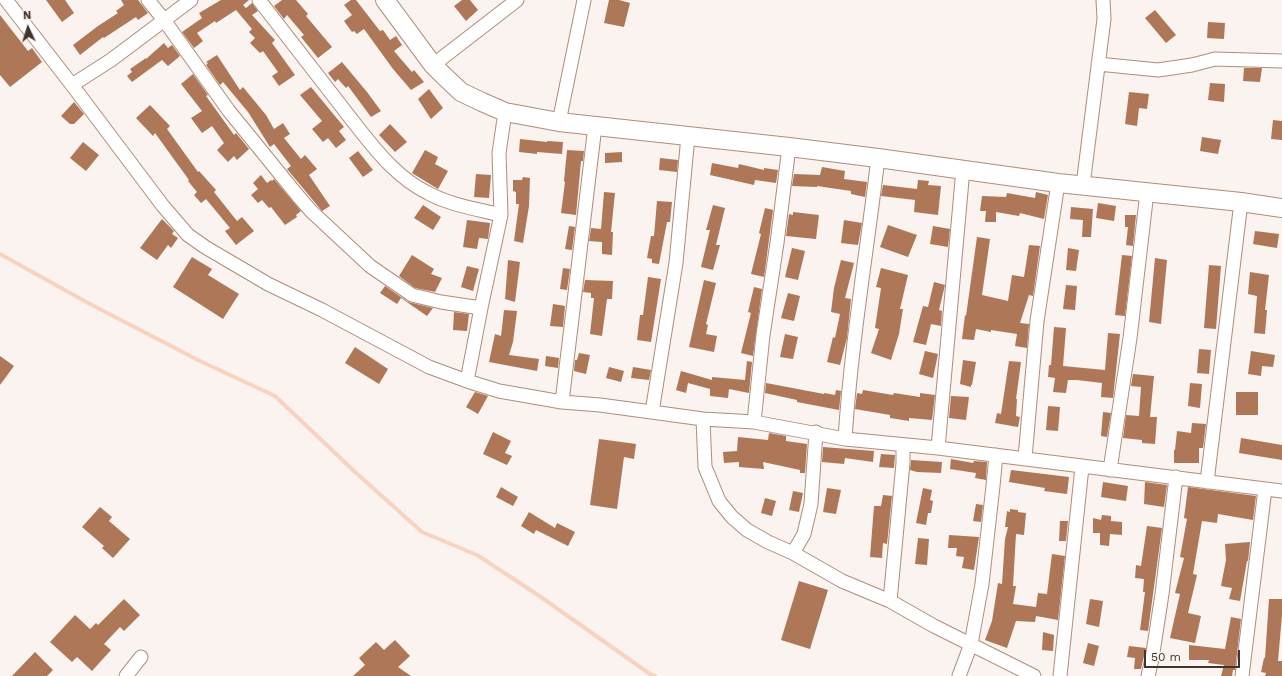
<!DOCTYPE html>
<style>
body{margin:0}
#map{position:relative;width:1282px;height:676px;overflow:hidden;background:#faf3ef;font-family:"Work Sans",sans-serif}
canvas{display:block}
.north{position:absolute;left:8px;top:8px;width:40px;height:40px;-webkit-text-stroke:3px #faf3ef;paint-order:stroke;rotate:356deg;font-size:11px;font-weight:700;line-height:16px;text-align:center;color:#42342c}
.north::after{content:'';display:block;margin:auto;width:14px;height:18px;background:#42342c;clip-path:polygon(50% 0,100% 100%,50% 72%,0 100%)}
.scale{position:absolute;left:1144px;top:650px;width:96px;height:18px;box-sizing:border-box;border:2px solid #42342c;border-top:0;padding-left:5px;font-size:12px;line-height:14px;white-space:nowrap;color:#42342c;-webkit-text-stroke:3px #faf3ef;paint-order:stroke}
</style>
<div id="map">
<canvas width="1282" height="676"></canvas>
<div class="north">N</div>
<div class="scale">50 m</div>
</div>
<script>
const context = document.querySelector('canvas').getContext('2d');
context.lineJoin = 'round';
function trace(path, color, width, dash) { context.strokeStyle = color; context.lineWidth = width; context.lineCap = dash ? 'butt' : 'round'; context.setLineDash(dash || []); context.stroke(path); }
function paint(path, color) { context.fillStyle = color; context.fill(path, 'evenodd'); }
trace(new Path2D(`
 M0 254 90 304 200 361 275 396 354 471 422 532 477 555 538 595 650 674 655 676`), '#f8d3be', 4);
paint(new Path2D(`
 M46 0H65L74 13 62 22Z
 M121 0H138L148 13 138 20 136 17 104 38 103 37 80 55 73 45 98 26 118 13 116 11 124 5Z
 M221 0H249L243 5 246 8 252 3 258 11 252 15 275 40 272 43 295 75 279 86 272 76 278 72 263 51 260 53 250 43 255 38 249 32 252 29 236 10 216 23 215 21 197 33 203 41 194 48 182 32 202 18 199 13Z
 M282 0H296L308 14 306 16 332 47 318 58 301 37 304 35 287 15 284 19 274 6Z
 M351 0H356L380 31 383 30 390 40 396 36 402 45 394 51 412 72 414 70 424 82 411 90 393 69 364 29 357 34 354 31 352 32 344 21 352 15 344 5Z
 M462 0H470L478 10 466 21 454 6Z
 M609 0H619L630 3 624 27 604 23Z
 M1155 10 1176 35 1166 43 1145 18Z
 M0 15 28 51 32 48 42 62 10 87 0 75Z
 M1208 22 1225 23 1224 39 1207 38Z
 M164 43 168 48 172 45 180 56 168 66 162 60 132 82 127 76 132 72 130 69 146 58V59Z
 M217 55 240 90 243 87 266 115 274 129 283 123 290 134 284 138 301 159 305 155 317 169 309 175 330 206 322 211 287 169 291 166 274 144 270 147 248 112 223 82 220 85 206 65 208 63 206 62Z
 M342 62 367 92 381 111 371 117 348 86 346 88 338 79 335 82 328 73Z
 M1244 68H1262L1260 82 1243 81Z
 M193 74 208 95 206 96 234 135 236 133 249 149 237 160 234 156 228 162 217 150 224 143 212 126 202 133 191 118 202 111 181 84Z
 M1210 83 1225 84 1224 102 1208 100Z
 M311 87 344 127 339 131 346 140 336 148 328 138 323 142 312 129 322 121 300 95Z
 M429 89 443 108 431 119 418 99Z
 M1129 92 1149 94 1147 109 1139 108 1137 126 1125 124Z
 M74 102 84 114 74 124H70L61 116Z
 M150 105 170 126 167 129 198 172 199 171 216 190 214 192 237 221 242 217 254 231 236 245 225 231 230 228 206 199 201 203 194 195 197 192 188 181 189 180 155 133 153 136 136 118Z
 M1273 120 1282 121V140L1271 139Z
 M390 124 407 142 395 152 379 135Z
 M1202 137 1221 140 1218 154 1200 151Z
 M520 139 547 142V141L563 142 562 154 537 152V154L519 152Z
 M83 142 99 155 86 171 70 158Z
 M425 150 438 157 435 164 448 171 438 189 412 173Z
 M567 150 584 151 583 161H581L576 215 561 213 565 182 564 181Z
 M358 151 373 170 363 177 349 158Z
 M622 152V162L605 163V153Z
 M660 158 678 160 677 172 659 170Z
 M712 163 738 168 739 164 764 170V168L778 170 776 183 755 180 754 185 710 175Z
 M822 167 845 171 844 179 867 182 865 197 851 194V191L817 186V187L792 186 794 174 820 175Z
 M476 174 491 175 489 198 474 197Z
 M261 175 267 183 271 180 272 181 274 179 301 211 296 215 297 217 285 225 271 207 269 208 262 200 258 203 251 195 258 189 253 183Z
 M523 177 530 178 529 206 523 243 514 241 519 204H516V192L513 191V180H522Z
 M918 180 929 181 928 185 941 186 938 215 914 212 915 200 881 196 883 185 917 189Z
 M604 192 615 193 611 232H613L612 255 602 254V242L589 241 591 228 601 229Z
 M1036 192 1048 195 1044 219 1020 213 1019 216 996 212V222H985L986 211H980L982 196 1006 197 1007 193 1035 198Z
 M657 201 672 202 670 222H667L659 264 652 263V259L647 258 651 236H654Z
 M1098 203 1116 206 1114 221 1096 218Z
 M423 205 441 217 433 230 414 218Z
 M713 205 725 208 716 245H720L713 270 701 267 710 230H706Z
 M1071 207 1093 209 1091 237H1082L1083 220 1070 219Z
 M765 208 773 210 764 277 751 274 761 234 759 233Z
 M793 212 819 215 816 239 786 236 789 214 793 215Z
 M1125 215H1136L1133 246 1126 245 1128 227H1125Z
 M162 219 174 231 172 234 178 238 171 248 168 245 157 260 140 248Z
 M467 220 490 223 488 239 479 238 477 249 463 247Z
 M844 220 862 223 858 245 841 243Z
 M888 225 917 235 908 257 880 247Z
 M569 226 575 227 572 250 565 249Z
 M933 226 950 229 948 247 930 244Z
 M1255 231 1279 234 1277 248 1253 244Z
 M977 237 990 239 982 295 1008 301 1012 275 1024 277 1029 245 1040 246 1033 296 1029 295 1020 323 1029 324 1027 348 1015 346 1017 334 991 330V332L976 329 974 340 962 339 965 315 966 316Z
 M792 248 805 251 798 280 785 277Z
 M1068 248 1079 250 1076 271 1066 270Z
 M412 255 434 269 431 274 442 278 435 292 415 288 399 276Z
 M1122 255 1132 256 1125 316 1115 315Z
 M192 257 212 269 208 275 239 294 223 319 173 287Z
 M1155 258 1167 260 1161 324 1149 322Z
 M508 260 520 262 515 302 505 299Z
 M841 260 854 263 845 298 851 299 847 338 840 365 827 362 833 337 835 338 840 314 831 312 834 288Z
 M1209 265 1221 266 1216 329 1204 328Z
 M467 266 479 269 473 291 461 287Z
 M563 268 570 269 567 290 560 289Z
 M881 268 908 275 900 309H903L899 334 891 360 871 353 879 329 875 328 881 288 876 287Z
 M1250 272 1269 275 1265 310H1267L1265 334 1254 333 1257 296 1248 294Z
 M648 277 661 279 651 342 637 340 640 315H643Z
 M585 280 613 281 612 299H607L602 336 590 334 594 298H591V293L583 292Z
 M704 280 716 283 706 324 708 325 706 334 717 336 714 352 689 347Z
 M934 282 945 285 939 310 942 311 941 326 931 324 926 345 913 342 923 306 928 307Z
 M1066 285 1077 286 1075 310 1063 309Z
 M385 286 408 302 433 308 427 316 401 298 397 304 380 293Z
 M754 287 762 289 753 356 741 353 751 313 748 312Z
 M788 293 800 296 794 321 781 318Z
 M553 304 565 306 563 327 550 326Z
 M504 310 517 311 513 342 509 355 539 359 537 371 489 362 495 334 501 336Z
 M454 312 469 314 467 331 453 330Z
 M1054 327 1066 328 1063 366 1105 370 1108 333 1120 334 1113 398 1101 397 1102 383 1077 380H1068L1066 393 1053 392 1055 378 1048 377 1049 365H1051Z
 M785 334 798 337 793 359 780 357Z
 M355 347 388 369 379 384 345 363Z
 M1199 349 1211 350 1209 374 1197 373Z
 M925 351 938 354 933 378 919 374Z
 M1251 351 1275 355 1273 367 1262 366 1261 376 1248 374Z
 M579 353 590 355 586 374 574 371 575 360H577Z
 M0 356 14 366 0 385Z
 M546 356 559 358 558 368 545 366Z
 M963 360 976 362 972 385H971V387L960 384Z
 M747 361 752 362 749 393 729 389 728 398 710 396V389L688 383 686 393 676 390 681 371 712 380V377L745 380Z
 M1009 361 1021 362 1016 399H1017L1016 416 1020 417 1018 427 995 423 997 413 1001 414Z
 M609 367 624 371 621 382 606 378Z
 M633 367 651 370 649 380 631 378Z
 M1133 374 1154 376 1150 417H1157L1155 444 1142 443V440L1123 438 1126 415 1139 416 1141 387 1131 386Z
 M766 383 824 394V393L835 395 836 390 841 391 839 410 797 402V400L765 393Z
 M1190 383 1202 384 1200 408 1188 406Z
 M863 390 893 395 894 393 920 397V393L935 395 932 420 909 418V421L890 418V415L855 409 857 393 862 394Z
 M475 392 488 396 478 414 466 407Z
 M1236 392H1258V415H1236Z
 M951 396 969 397 966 420 949 418Z
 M1048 406 1060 407 1058 431 1046 430Z
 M1103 412 1111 413 1107 437 1101 436Z
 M1192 423 1206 424 1203 448H1199V463H1174V450H1175L1177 431 1191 433Z
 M493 432 511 441 505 453 512 456 507 465 483 454Z
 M769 433 786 436V441L807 444 805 473H800V470L763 462 764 469 739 467V462L724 463 723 452 737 451 738 437 768 440Z
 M1241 438 1282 445V460L1239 453Z
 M599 439 636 444 634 459 624 457 617 509 590 505Z
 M823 447 874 451 873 462 845 458 844 464 822 462Z
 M881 454 895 455 894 468 879 467Z
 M951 459 973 463 974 461 987 462 986 480 975 478 976 473 950 469Z
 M911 460 942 462 941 473 917 472 910 470Z
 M1011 470 1069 477 1067 494 1044 491 1045 488 1009 482Z
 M1103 482 1128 486 1126 501 1101 497Z
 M1145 482 1167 485 1164 507 1144 504Z
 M501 487 518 497 513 506 496 497Z
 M1188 487 1256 496 1253 520 1218 514 1217 523 1202 521 1193 574 1197 575 1188 613 1201 616 1195 643 1170 638 1180 594 1175 593 1184 558 1180 557 1187 519 1184 518Z
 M827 488 841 490 836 514 823 512Z
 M923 488 932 490 930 500 933 501 931 513H928L926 525 916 523Z
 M793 491 803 493 799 512 789 510Z
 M883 495 892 496 887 544 883 543 882 558 870 557 874 506H881Z
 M765 498 776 501 772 516 761 513Z
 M976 504 983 505 981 522 973 521Z
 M100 507 112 517 109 521 130 539 113 558 102 548 104 546 82 527Z
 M1010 509 1018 510V512L1026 513 1024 535 1016 534 1013 586H1016L1013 604 1036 607 1038 593 1047 594 1052 554 1065 556 1058 620 1036 616 1035 622 1016 621 1007 648 985 640 992 621 998 583 1002 584 1005 539 1008 527H1005L1007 511 1010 512Z
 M529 512 555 528 557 523 575 532 568 546 536 530 534 534 521 526Z
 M1102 515 1111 516V521L1122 522V535L1110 534 1109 546 1100 545V533H1093V518L1101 520Z
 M1060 521H1068L1066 541H1059Z
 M1147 526 1162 528 1148 631 1140 630 1145 592H1143L1144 579 1135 578 1136 565 1141 566Z
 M949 535 979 537 974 570 962 568 964 557 956 556 957 548H948Z
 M918 538 929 539 927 565 915 564Z
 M1250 542 1248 561H1247L1240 601 1229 599 1232 588 1221 586 1226 560 1225 544Z
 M799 581 828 590 810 649 781 640Z
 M124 599 140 615 124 631 120 627 104 644 111 650 92 671 77 657 72 662 50 642 75 615 90 629 96 623 98 625Z
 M1090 599 1103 601 1099 627 1086 624Z
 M1269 599H1282V615L1278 661H1282V676H1265L1266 673 1261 672 1264 658H1265Z
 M1231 617 1241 619 1235 670H1233L1232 676H1221L1224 665 1208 663 1209 660H1189V645L1225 649Z
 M1043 632 1054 635 1053 651 1042 650Z
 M395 640 410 656 398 667 411 676H353L365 665 359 658 376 642 384 650Z
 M1088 643 1099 646 1094 666 1083 663Z
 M1129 646 1146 648 1141 669H1134L1135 658 1127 657Z
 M35 652 53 670 47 676H12Z`), '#ae7757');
const minor = new Path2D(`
 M6 0 72 85 163 206 188 235 205 247 268 284 322 310 429 367 467 381 499 391 562 402 600 405 703 419 754 422 845 439 938 448 1282 491
 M148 0 164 20 229 111 298 196 311 211 370 266 412 295 441 302 481 308
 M259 0 359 129C378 153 399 179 428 193 450 205 477 209 501 215
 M1098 64 1158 70 1192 65 1215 59 1282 61
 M433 65 517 0
 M72 85 111 60 191 0
 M559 122 584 0
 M1083 185 1104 19 1103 0
 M467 381 481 308 501 215 499 153 505 112
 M562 402 595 126
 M652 412 676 263 688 136
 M703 419 705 467 710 479 719 501 732 517 747 530 768 542 793 553 842 581 890 601 934 626 1034 676
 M754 422 763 335 777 243 789 147
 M845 439C851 344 867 251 878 158
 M938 448 963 169
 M1025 458 1037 321 1058 183
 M1110 470 1130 338 1147 192
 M1207 482 1241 202
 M793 553 804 534 811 504 816 432
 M890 601 903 463V445
 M126 676 141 657
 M959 676 971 644 982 584 993 486 996 455
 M1060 676 1082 467
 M1148 676 1152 659 1162 594 1176 477
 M1242 676 1265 489`);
const secondary = new Path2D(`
 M385 0 433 65 443 75 461 92 482 102 505 112 559 122 789 147 878 158 1058 183 1241 202 1282 208`);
trace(minor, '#af8d7a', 15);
trace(secondary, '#af8d7a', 20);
trace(minor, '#fff', 13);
trace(secondary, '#fff', 18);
</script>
